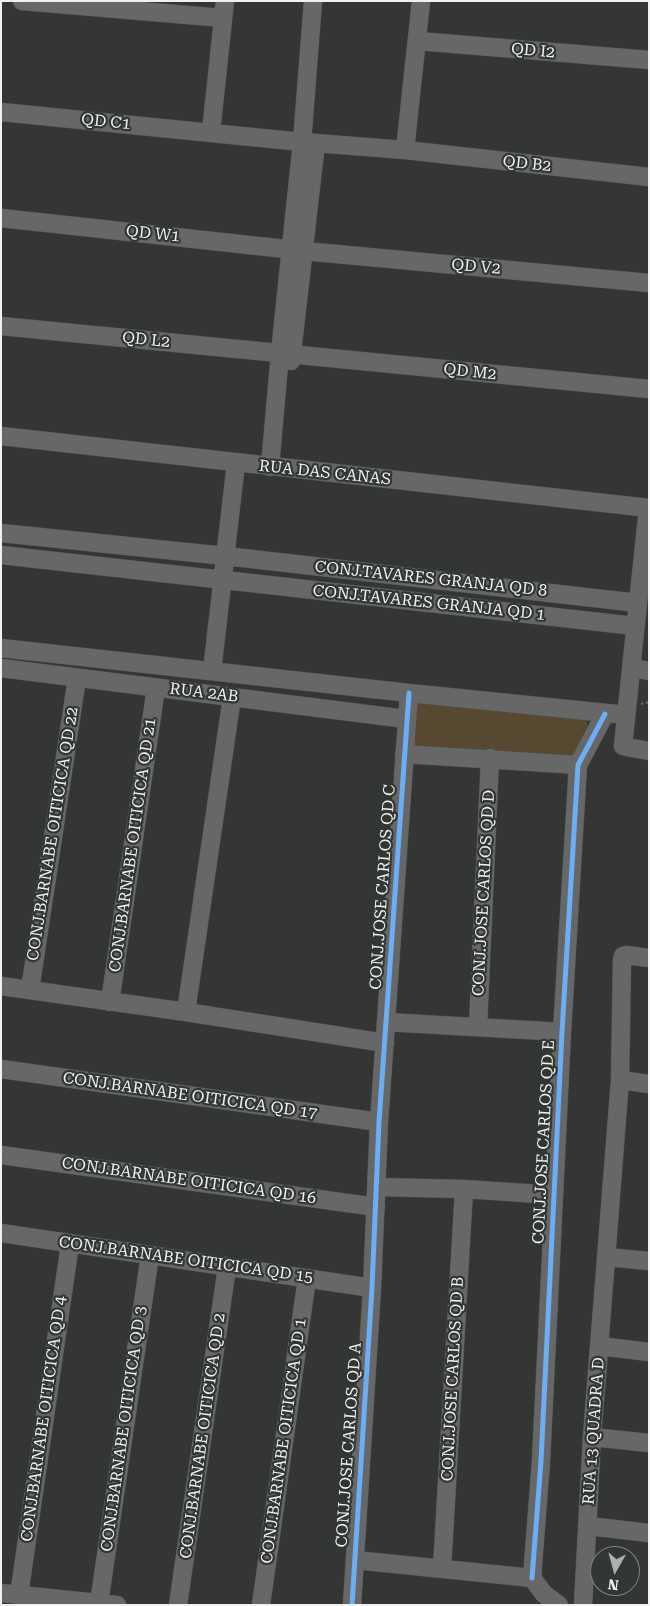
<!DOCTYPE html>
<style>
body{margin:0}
#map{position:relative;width:650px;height:1606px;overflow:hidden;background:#343634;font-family:"Roboto Serif",serif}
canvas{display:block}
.frame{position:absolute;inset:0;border:2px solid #f0f2f0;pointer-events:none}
.north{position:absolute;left:590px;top:1546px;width:50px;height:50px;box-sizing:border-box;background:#333733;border:1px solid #7f827f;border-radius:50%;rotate:187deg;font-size:14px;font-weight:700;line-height:20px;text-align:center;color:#f0f2f0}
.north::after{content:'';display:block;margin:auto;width:18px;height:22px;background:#aeb0ae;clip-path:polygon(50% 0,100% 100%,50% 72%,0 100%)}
</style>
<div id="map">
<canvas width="650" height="1606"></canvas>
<div class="frame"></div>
<div class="north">N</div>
</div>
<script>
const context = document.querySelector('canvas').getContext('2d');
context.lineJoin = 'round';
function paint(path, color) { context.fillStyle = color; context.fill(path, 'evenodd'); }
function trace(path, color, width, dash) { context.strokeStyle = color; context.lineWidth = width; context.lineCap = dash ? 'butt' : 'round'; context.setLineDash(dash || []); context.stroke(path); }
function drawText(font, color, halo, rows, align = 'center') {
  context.font = font + ' "Roboto Serif",serif'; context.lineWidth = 4.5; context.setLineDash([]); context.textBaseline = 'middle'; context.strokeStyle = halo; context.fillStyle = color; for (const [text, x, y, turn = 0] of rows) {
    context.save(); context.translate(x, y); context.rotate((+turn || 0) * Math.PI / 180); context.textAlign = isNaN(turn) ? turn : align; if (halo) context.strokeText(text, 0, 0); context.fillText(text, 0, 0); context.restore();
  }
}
paint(new Path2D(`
 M413 702 586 719 588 726 581 750 572 757 409 748Z`), '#564831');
const minor = new Path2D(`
 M22 1 223 18
 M418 41 649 60
 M1 112 302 142 405 150 649 177
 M211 132 225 1
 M405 150 421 1
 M1 218 304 251 649 283
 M1 326 649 389
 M291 361 316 143
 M1 436 649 508
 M270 467 280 353 302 142 313 1
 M648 508 623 746 626 747 649 751
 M1 533 225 556 638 603
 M1 555 635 626
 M1 648 409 693 626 715
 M1 668 406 719
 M631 668 649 671
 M212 671 236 463
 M404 754 578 765
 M1 986 186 1012 385 1043
 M30 990 77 678
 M110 1002 156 688
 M186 1012 232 697
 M386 1022 562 1032
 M478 1027 490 758
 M1 1069 379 1122
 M620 1080 649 1084
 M1 1155 376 1207
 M377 1187 464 1189 554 1195
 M1 1233 372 1288
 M607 1257 649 1261
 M599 1346 649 1352
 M592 1437 649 1443
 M588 1526 649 1533
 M355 1560 532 1578 544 1594 559 1605
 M442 1569 464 1189
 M532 1578 541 1461 562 1032 578 765 605 714
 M1 1593 117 1605
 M19 1595 70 1244
 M99 1603 150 1255
 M178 1605 227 1267
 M261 1605 307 1278
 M352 1605 372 1288 379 1122 409 693
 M583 1605 592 1437 620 1080 622 960 623 956 626 955 649 958`);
trace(minor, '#525452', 19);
trace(new Path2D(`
 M641 704 649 702`), '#6c6c6b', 2, [2.5, 2.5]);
trace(minor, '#666766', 18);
trace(new Path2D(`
 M532 1578 541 1461 562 1032 578 765 605 714
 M352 1605 372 1288 379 1122 409 693`), '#6dadf4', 5);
drawText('16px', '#f0f2f0', '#333733', [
 ["QD I2",533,51,5],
 ["QD C1",106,122,6],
 ["QD B2",527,164,6],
 ["QD W1",153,234,6],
 ["QD V2",476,267,5],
 ["QD L2",146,340,6],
 ["QD M2",470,372,6],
 ["RUA DAS CANAS",325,473,6],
 ["CONJ.TAVARES GRANJA QD 8",431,579,6],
 ["CONJ.TAVARES GRANJA QD 1",429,603,6],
 ["RUA 2AB",204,693,7],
 ["CONJ.BARNABE OITICICA QD 22",53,834,-81],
 ["CONJ.BARNABE OITICICA QD 21",133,845,-82],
 ["CONJ.JOSE CARLOS QD C",383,887,-86],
 ["CONJ.JOSE CARLOS QD D",484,893,-87],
 ["CONJ.BARNABE OITICICA QD 17",190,1096,8],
 ["CONJ.JOSE CARLOS QD E",544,1142,-87],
 ["CONJ.BARNABE OITICICA QD 16",189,1181,8],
 ["CONJ.BARNABE OITICICA QD 15",186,1260,8],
 ["CONJ.JOSE CARLOS QD B",453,1379,-87],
 ["CONJ.BARNABE OITICICA QD 4",44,1419,-82],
 ["CONJ.BARNABE OITICICA QD 3",124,1429,-82],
 ["RUA 13 QUADRA D",594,1431,-86],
 ["CONJ.BARNABE OITICICA QD 2",203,1436,-82],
 ["CONJ.BARNABE OITICICA QD 1",284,1441,-82],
 ["CONJ.JOSE CARLOS QD A",349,1445,-86]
]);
</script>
